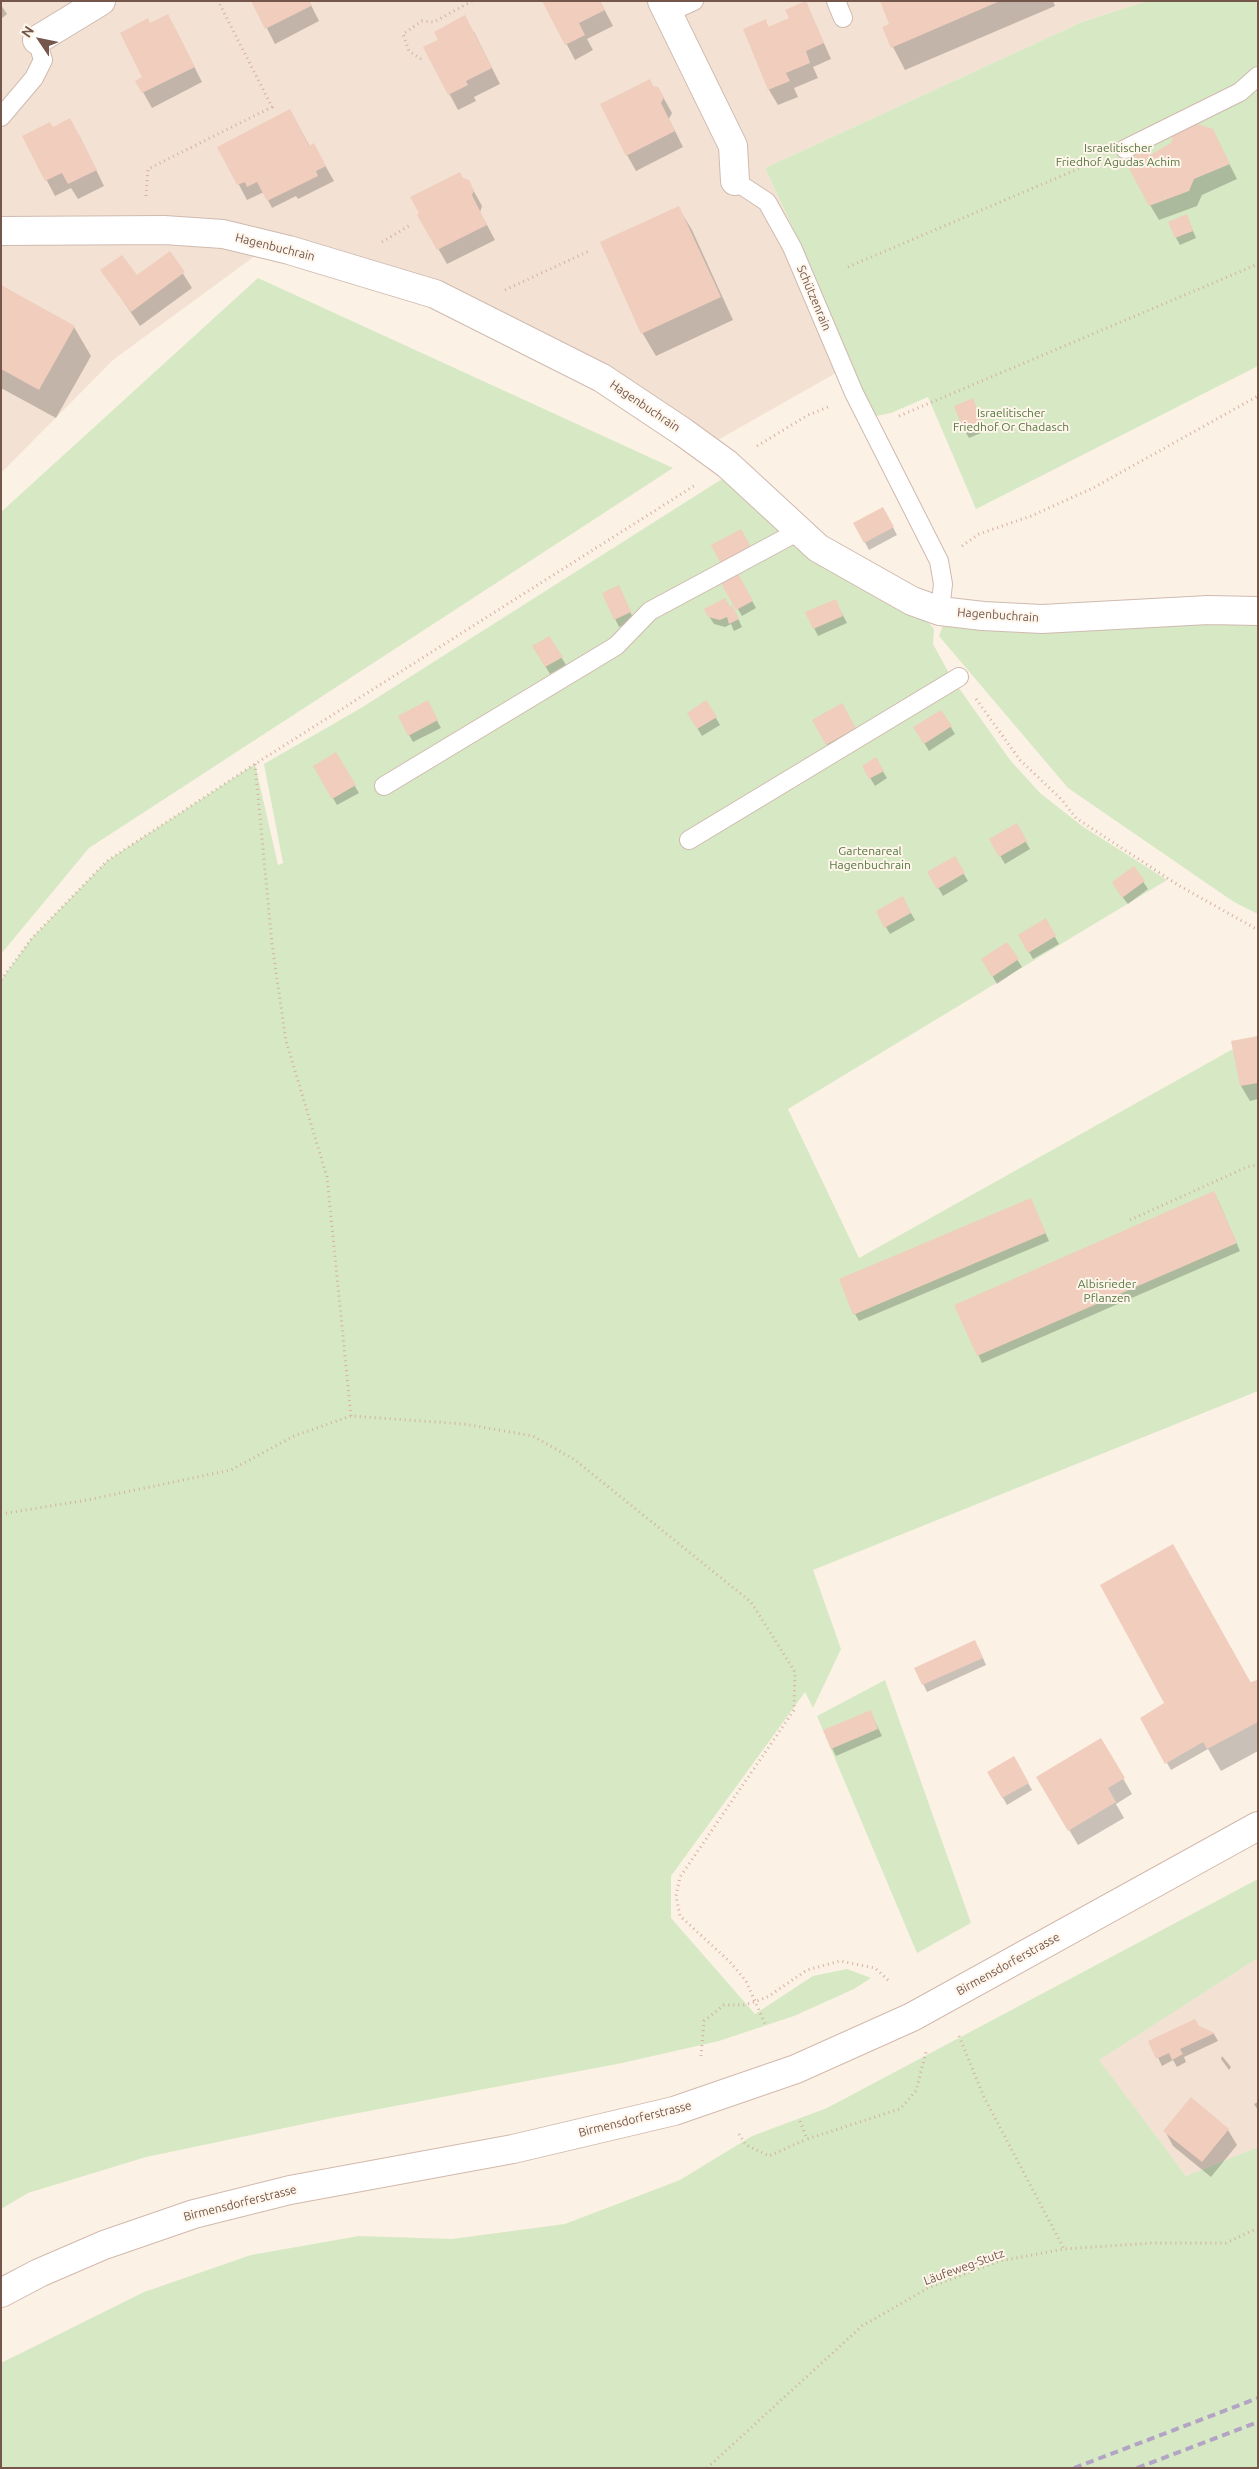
<!DOCTYPE html>
<meta charset="utf-8">
<style>
body{margin:0}
#map{position:relative;width:1259px;height:2469px;overflow:hidden;background:#fcf1e5;font-family:Ubuntu,sans-serif}
canvas{display:block}
.frame{position:absolute;inset:0;border:2px solid #74564b;pointer-events:none}
.north{position:absolute;left:15px;top:15px;width:50px;height:50px;-webkit-text-stroke:4px #fef5eb;paint-order:stroke;rotate:304deg;font-size:14px;font-weight:700;line-height:20px;text-align:center;color:#74564b}
.north::after{content:'';display:block;margin:auto;width:18px;height:22px;background:#74564b;clip-path:polygon(50% 0,100% 100%,50% 72%,0 100%)}
</style>
<div id="map">
<canvas width="1259" height="2469"></canvas>
<div class="frame"></div>
<div class="north">N</div>
</div>
<script>
const context = document.querySelector('canvas').getContext('2d');
context.lineJoin = 'round';
function paint(path, color) { context.fillStyle = color; context.fill(path, 'evenodd'); }
function trace(path, color, width, dash) { context.strokeStyle = color; context.lineWidth = width; context.lineCap = dash ? 'butt' : 'round'; context.setLineDash(dash || []); context.stroke(path); }
function drawText(font, color, halo, rows, align = 'center') {
  context.font = font + ' Ubuntu,sans-serif'; context.lineWidth = 4; context.setLineDash([]); context.textBaseline = 'middle'; context.strokeStyle = halo; context.fillStyle = color; for (const [text, x, y, turn = 0] of rows) {
    context.save(); context.translate(x, y); context.rotate((+turn || 0) * Math.PI / 180); context.textAlign = isNaN(turn) ? turn : align; if (halo) context.strokeText(text, 0, 0); context.fillText(text, 0, 0); context.restore();
  }
}
paint(new Path2D(`
 M1 1H1147L1082 22 765 168 798 239 850 365 716 441 446 286 259 253 113 360 1 473Z
 M1258 1958V2147L1186 2176 1098 2060Z`), '#f3e2d3');
paint(new Path2D(`
 M1147 1H1258V366L976 509 928 397 891 413 871 417 798 239 765 168 1082 22Z
 M258 278 673 468 89 848 1 954V512Z
 M722 479 810 558 927 621 934 629 933 644 951 677 1010 760 1040 793 1082 826 1167 880 788 1109 859 1258 1258 1035V1391L813 1570 841 1649 813 1708 805 1692 671 1876V1918L755 2014 813 1976 847 1969 871 1978 854 1989 794 2016 719 2041 622 2063 337 2117 146 2157 28 2193 1 2209V980L32 938 107 861 255 764 278 865 283 863 264 764 361 708Z
 M1223 620 1258 621V914L1234 902 1068 788 939 636 943 625 1023 633Z
 M885 1680 971 1923 917 1953 817 1716Z
 M1258 1879V1958L1099 2060 1186 2176 1258 2147V2468H1V2363L144 2292 251 2255 359 2236 452 2239 565 2224 680 2180 752 2136 827 2108Z`), '#d6e9c4');
paint(new Path2D(`
 M253 1H309L319 21 275 44Z
 M544 1H600L613 26 587 39 593 50 575 60Z
 M881 1H1053L1055 6 905 70 883 28 891 24Z
 M806 3 831 59 813 67 818 78 794 88 798 97 778 105 769 90 765 21 769 28 790 19Z
 M1 5 7 14 1 19Z
 M150 25 176 31 202 82 152 108 143 92Z
 M474 32 500 84 474 97 476 101 458 110 425 48Z
 M653 87 658 88 672 113 669 119 683 147 636 171 627 155Z
 M290 110 310 147 322 160 334 181 298 199 296 196 272 208 264 192 247 200 219 147Z
 M53 129 79 135 104 186 78 199 71 188 55 196 24 137Z
 M1212 130 1237 179 1202 195 1197 206 1159 220 1150 205V156Z
 M463 179 468 181 482 206 480 212 495 240 447 264 419 215Z
 M678 207 692 230 733 320 656 356 643 334 601 243Z
 M1186 215 1196 238 1180 245 1176 238Z
 M170 253 192 288 140 326 102 270 136 277Z
 M1 286 74 327 91 356 56 418 1 388Z
 M972 399 986 431 969 438 965 431Z
 M883 508 897 535 869 550 855 524Z
 M737 574 756 608 742 616 722 582Z
 M603 594H622L634 620 619 627Z
 M835 600 847 623 818 636 814 628Z
 M730 609 736 614 742 627 734 631 731 624 725 627 714 624 705 610Z
 M549 637 566 665 550 674 533 646Z
 M427 702 441 728 413 742 409 735Z
 M842 704 859 736 831 751 814 720Z
 M941 711 955 734 929 751 915 728Z
 M688 713 716 718 720 725 702 736Z
 M335 754 359 793 337 805 314 766Z
 M875 759 887 778 875 786 863 766Z
 M1016 825 1030 849 1005 864 991 840Z
 M954 858 968 881 943 896 929 872Z
 M1134 868 1148 889 1128 904 1117 890Z
 M902 898 915 920 890 934 877 912Z
 M1045 920 1059 944 1033 959 1019 935Z
 M1007 944 1022 967 997 984 987 967Z
 M1258 1037V1099L1250 1101 1241 1086Z
 M1218 1200 1240 1251 982 1363 956 1306Z
 M1034 1207 1049 1241 859 1321 855 1314Z
 M979 1649 986 1665 927 1692 916 1669Z
 M1258 1680V1751L1221 1771 1208 1749 1171 1770 1141 1718Z
 M870 1711 882 1736 836 1756 832 1748Z
 M1101 1740 1132 1794 1116 1804 1124 1818 1078 1845 1038 1777Z
 M1014 1758 1032 1790 1007 1805 989 1773Z
 M1199 2028 1214 2034 1218 2041 1184 2057 1186 2062 1177 2067 1173 2060 1162 2066 1150 2041Z
 M1222 2056 1231 2067 1229 2070 1221 2059Z
 M1258 2102V2110L1254 2104Z
 M1228 2130 1237 2145 1211 2177 1173 2146 1165 2131Z`), '#0003');
paint(new Path2D(`
 M251 1H309L311 6 265 29Z
 M542 1H600L605 10 579 23 585 35 565 45Z
 M806 1 824 43 806 51 810 63 786 73 790 81 768 90 743 29 766 19 768 27 789 18 785 10Z
 M880 1H1000L891 48 882 27 889 24Z
 M168 14 195 67 142 93 135 81 142 77 120 33 148 18 150 23Z
 M465 15 492 68 466 81 468 85 448 95 423 47 438 40 434 32Z
 M650 79 653 86 658 87 664 97 661 103 675 131 626 156 600 104Z
 M290 109 309 146 314 143 326 166 316 171 318 176 267 201 257 182 247 187 245 182 237 185 217 147Z
 M70 118 97 170 68 184 62 173 45 181 22 136 50 122 53 127Z
 M1197 124 1213 129 1230 164 1194 179 1189 191 1149 206 1125 161 1147 149 1150 155 1171 143 1174 133Z
 M460 172 463 178 469 180 474 190 472 195 487 225 437 250 417 215 419 213 410 197Z
 M679 206 721 297 641 334 600 242Z
 M1187 214 1193 231 1175 238 1168 222Z
 M170 251 185 272 131 312 100 270 122 255 137 275Z
 M1 285 75 326 39 390 1 369Z
 M973 398 983 424 964 432 954 406Z
 M883 507 894 527 864 543 853 523Z
 M741 529 751 547 721 564 711 545Z
 M737 572 753 601 736 610 720 581Z
 M619 585 631 612 614 620 602 593Z
 M725 598 730 607 732 605 739 619 729 624 727 617 720 620 708 617 704 609Z
 M836 599 843 616 813 629 805 612Z
 M549 636 563 657 545 667 532 646Z
 M428 700 438 720 408 736 398 716Z
 M706 700 717 717 697 729 687 713Z
 M842 703 856 728 826 745 812 720Z
 M941 710 952 726 924 744 913 727Z
 M336 752 356 785 332 799 313 766Z
 M876 757 884 771 869 779 862 766Z
 M1017 823 1027 841 999 857 989 839Z
 M955 856 965 873 937 889 927 872Z
 M1134 866 1145 881 1122 898 1112 882Z
 M903 896 911 913 884 928 876 911Z
 M1046 918 1056 936 1028 953 1018 935Z
 M1007 942 1019 959 992 977 981 959Z
 M1258 1036V1083L1240 1086 1231 1041Z
 M1214 1191 1237 1243 977 1356 954 1305Z
 M1031 1198 1046 1233 853 1315 839 1279Z
 M1173 1544 1251 1683 1258 1679V1722L1207 1749 1203 1742 1165 1764 1140 1718 1164 1703 1100 1585Z
 M975 1640 983 1658 922 1685 914 1668Z
 M871 1710 878 1729 831 1749 823 1730Z
 M1101 1738 1125 1778 1108 1788 1116 1802 1068 1831 1036 1777Z
 M1014 1756 1029 1783 1002 1798 987 1772Z
 M1195 2019 1199 2026 1215 2033 1180 2049 1183 2054 1172 2060 1169 2053 1156 2059 1148 2041Z
 M1191 2097 1229 2129 1202 2162 1163 2131Z`), '#f0cdbd');
const service = new Path2D(`
 M836 1 843 18
 M667 13 694 1
 M1 117 34 78 43 60 37 40
 M1125 149 1240 92 1258 76
 M735 181 767 202 792 247 854 393 939 561 943 584 940 611
 M384 786 616 646 650 611 799 531
 M689 840 959 677`);
const minor = new Path2D(`
 M662 1 733 146 735 181
 M37 40 101 1
 M1 231 164 230 223 234 289 250 435 294 602 378 683 432 727 464 818 548 912 601 940 611 983 616 1042 619 1208 610 1258 611`);
const secondary = new Path2D(`
 M1 2293 39 2273 104 2245 194 2214 290 2190 513 2149 674 2111 796 2069 912 2017 1258 1826`);
trace(service, '#cfbaaf', 20);
trace(minor, '#cfbaaf', 30);
trace(secondary, '#d2b9ac', 30);
trace(new Path2D(`
 M421 59 409 51 403 34 422 21 434 22 472 1
 M146 196 148 169 272 107 218 1
 M382 242 412 224
 M848 267 1099 160
 M505 290 589 251
 M899 416 1258 264
 M757 446 808 415 828 407
 M962 546 979 534 1031 516 1093 488 1258 396
 M976 699 1020 760 1062 800 1076 818 1178 885 1258 930
 M255 764 272 944 286 1041 327 1177 351 1416
 M1 980 32 938 107 861 255 764 697 484
 M1130 1220 1247 1167 1258 1165
 M1 1514 87 1500 231 1470 294 1436 351 1416 464 1424 533 1436 575 1460 751 1602 795 1672 794 1710 680 1877 676 1896 680 1916 730 1962 746 1981 766 2026
 M959 2036 984 2097 1064 2249
 M701 2056 704 2021 724 2005H744L757 2001 769 1996 807 1970 840 1961 875 1968 889 1981
 M800 2121 807 2139 900 2109 916 2091 926 2052
 M739 2134 746 2145 769 2156 807 2139
 M707 2468 862 2326 930 2287 1000 2261 1064 2249 1152 2243H1226L1258 2228`), '#d5b0a0', 3, [1, 4]);
trace(service, '#fff', 18);
trace(minor, '#fff', 28);
trace(secondary, '#fff', 28);
trace(new Path2D(`
 M1074 2468 1258 2398
 M1137 2468 1258 2422`), '#b3a4c5', 4, [8, 5]);
drawText('12px', '#587943', '#fef5eb', [
 ["Israelitischer",1118,148],
 ["Friedhof Agudas Achim",1118,162],
 ["Israelitischer",1011,413],
 ["Friedhof Or Chadasch",1011,427],
 ["Gartenareal",870,851],
 ["Hagenbuchrain",870,865],
 ["Albisrieder",1107,1284],
 ["Pflanzen",1107,1298]
]);
drawText('12px', '#74564b', '#fef5eb', [
 ["Hagenbuchrain",275,247,14],
 ["Schützenrain",814,298,67],
 ["Hagenbuchrain",645,406,34],
 ["Hagenbuchrain",998,615,4],
 ["Birmensdorferstrasse",1008,1964,-29],
 ["Birmensdorferstrasse",635,2119,-14],
 ["Birmensdorferstrasse",240,2203,-14],
 ["Läufeweg-Stutz",964,2267,-20]
]);
</script>
